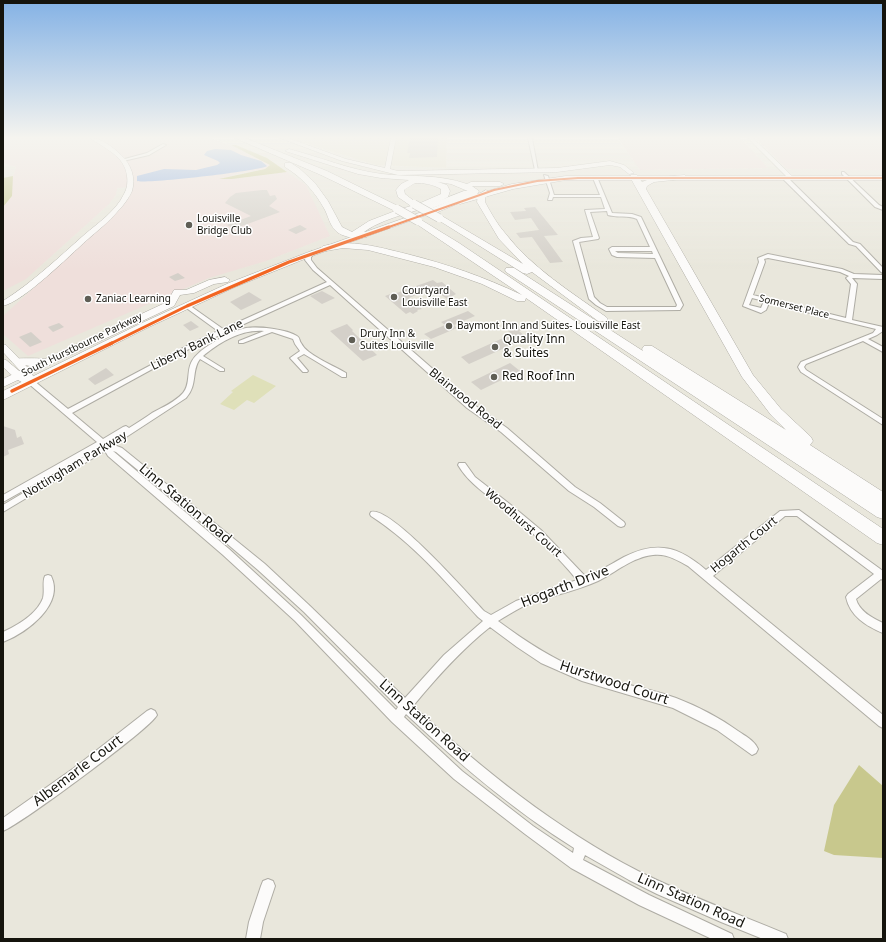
<!DOCTYPE html>
<style>
body{margin:0}
#map{position:relative;width:886px;height:942px;overflow:hidden;background:#e9e7dc;font-family:"Noto Sans",sans-serif}
canvas{display:block}
.frame{position:absolute;inset:0;border:4px solid #15140d;pointer-events:none}
</style>
<div id="map">
<canvas width="886" height="942"></canvas>
<div class="frame"></div>
</div>
<script>
const context = document.querySelector('canvas').getContext('2d');
context.lineJoin = 'round';
function paint(path, color) { context.fillStyle = color; context.fill(path, 'evenodd'); }
function trace(path, color, width, dash) { context.strokeStyle = color; context.lineWidth = width; context.lineCap = dash ? 'butt' : 'round'; context.setLineDash(dash || []); context.stroke(path); }
function drawText(font, color, halo, rows, align = 'center') {
  context.font = font + ' "Noto Sans",sans-serif'; context.lineWidth = 3; context.setLineDash([]); context.textBaseline = 'middle'; context.strokeStyle = halo; context.fillStyle = color; for (const [text, x, y, turn = 0] of rows) {
    context.save(); context.translate(x, y); context.rotate((+turn || 0) * Math.PI / 180); context.textAlign = isNaN(turn) ? turn : align; if (halo) context.strokeText(text, 0, 0); context.fillText(text, 0, 0); context.restore();
  }
}
paint(new Path2D(`
 M3 138H209L231 145 270 165 269 167 265 169 237 174 222 179H232L287 172 306 185 330 236 266 261 209 278 28 356 3 334V316L120 209 131 194 133 187 117 188 116 195 108 205 26 279 3 291V207L12 196V180L16 167 3 163Z
 M618 138H741L768 168 640 170Z
 M755 138H882L883 170 787 169Z`), '#efdfdb');
paint(new Path2D(`
 M288 138H447L446 168 376 165Z`), '#e7e4cf');
paint(new Path2D(`
 M253 375 276 386 254 403 247 400 234 410 220 404 233 392 231 391Z`), '#dfe0b9');
paint(new Path2D(`
 M231 145H236L267 158 287 172 232 179H219L265 169 270 165Z
 M13 176 12 196 3 207V178Z
 M859 765 883 786V858L834 855 824 851 834 805Z`), '#c8c88d');
paint(new Path2D(`
 M215 149 231 150 241 155 261 161 267 166C260 171 146 184 137 181V176L164 169 196 170 217 165 220 163 218 161 204 155 207 151Z`), '#8fafe0');
paint(new Path2D(`
 M410 138H438L437 157 409 158 410 153H407Z
 M262 190H267L270 196 275 195 277 199 269 206 280 212 234 229 227 225 251 216 225 203 230 197 236 193Z
 M535 207 558 235 544 236 563 262 550 263 532 237 520 238 516 233 539 230 531 218 515 220 510 212 526 211 524 208Z
 M300 225 307 229 296 234 288 230Z
 M178 273 185 278 175 281 169 277Z
 M433 280 437 283 442 282 456 294 447 299 432 288 409 298 422 309 417 310 418 311 413 314 410 312 406 314 385 296 393 293 394 294Z
 M322 291 335 298 322 304 310 296Z
 M249 292 262 300 241 310 230 302Z
 M468 311 475 316 454 325 457 328 431 339 424 334 445 325 441 322Z
 M191 321 199 327 190 331 183 325Z
 M59 323 64 327 53 332 48 327Z
 M347 324 353 330 352 331 377 355 363 361 330 331Z
 M518 326 524 329 519 331 527 338 469 364 461 357 512 334 508 331Z
 M31 332 42 342 30 347 19 337Z
 M510 363 520 371 481 390 471 382Z
 M106 368 114 375 95 385 88 379Z
 M3 426 15 430 17 438 21 436 24 444 8 450 9 454 3 457Z`), '#d4d0c9');
const street = new Path2D(`
 M528 138H532L538 171 535 170Z
 M163 144 166 145 149 155 123 161 121 160 147 153Z
 M842 172H844L879 205 883 207V210L875 207 842 174Z
 M544 175 548 176 554 195H600L593 178 597 177 612 213 632 214 641 217 683 305 680 310 606 311 596 305 589 299 573 241 581 238 593 237 585 210 605 209 601 197H553L552 200H548L550 193ZM607 211 608 215C618 218 628 215 637 219L650 247H612L609 249 612 255 617 257 655 258 677 305 676 307H607L600 303 594 297 579 242 598 239 599 238 590 212ZM615 251H652L653 254 618 253Z
 M783 177H787L853 242 860 244 883 268V273L881 272 856 246 849 244 783 179Z
 M312 251 315 253 311 257V260L317 268 473 404 507 428 575 487 600 503 624 522 625 524 624 526 621 527 618 526 594 507 569 491 501 432 467 408 330 285 189 349 72 413 103 439 123 427 126 426 129 428C137 423 145 418 152 413 163 407 175 402 183 393 191 384 186 371 192 361 199 348 231 331 246 328 258 326 287 329 297 336 300 338 299 340 301 343 303 347 306 350 309 352 321 361 334 366 346 373V377H342L304 354 297 358 308 371 307 372H303L290 358 300 351 295 344 293 339 272 332 243 343H239V341L264 331C242 329 220 342 203 356L224 369V371H220L200 359C191 371 198 385 186 398L114 445 122 448 265 564 310 606 405 698 444 655 483 621 478 617C443 579 414 544 371 516L370 514 371 512C390 505 469 595 484 611L491 615 516 601 577 580C556 554 530 530 505 509 488 495 469 484 458 465L459 463H465L475 477 511 505 541 530 586 577C599 572 611 564 624 557 658 540 679 547 706 570L780 511 799 510 883 571V580L881 579 856 599C859 611 872 618 883 623V633C866 626 850 616 846 597L848 594 874 574 797 516H785L713 576 883 715V728L879 726 688 566C677 560 666 553 653 555 633 557 616 572 598 581 574 592 547 596 522 607 514 611 506 616 498 621 525 641 551 658 582 671 612 683 646 687 676 698 697 706 720 718 738 731 745 736 754 740 758 749L756 753 752 755 717 730 673 708 582 681 541 663 517 647 490 627C461 650 437 677 413 706 482 769 555 828 638 871 686 895 736 913 786 934L788 939H763L721 922 657 894 629 880 585 855 583 860 649 895 732 934 734 939H712L639 905 571 868 525 834 454 779 392 722 295 621 223 555 108 456 105 451 3 512V505L92 452 3 502V495L97 442 29 384 28 382 29 380H33L68 409 185 347 218 331 185 307V305H189L223 329 327 282 313 270 305 260 306 256ZM113 451 116 452 211 530 258 570 304 612 398 707 396 710 301 615 229 549ZM406 714C458 763 513 810 574 848L573 853 533 826 462 771 404 717Z
 M768 254 842 269 854 274 883 275V279L852 278 857 284 852 320 883 327V331L877 335 868 339 883 347V352L863 341 806 364 804 367 806 370 883 419V425L801 372 798 367 801 362 873 333 876 329 769 303 766 310 761 313 743 306 759 262 758 258ZM768 258 840 272 849 276 846 278 851 284 846 318 753 295 765 262 764 259ZM752 298 764 301 761 308 749 305Z
 M48 575 51 576C65 605 26 633 3 642V632C18 625 37 614 43 598 45 590 42 582 45 576Z
 M151 709 155 711 157 715C151 728 21 824 3 831V818L74 768 147 711Z
 M268 879 273 881 275 886 263 922 260 939H246L249 922 261 886 263 881Z`);
const secondary = new Path2D(`
 M90 138C101 138 113 147 121 155 131 164 136 178 132 191 129 198 123 206 118 211 109 222 97 231 87 240 69 256 24 301 3 306V301C33 282 58 258 84 235 98 223 116 211 124 194 127 189 128 182 127 176 125 156 104 148 90 138Z
 M280 138H288L346 159 385 168 391 138H396L390 169 398 171 557 168 610 161 624 165 634 173 629 174 620 167 610 165 557 172 398 175 342 161Z
 M748 138H753L793 177V179H789Z
 M3 344 6 345 30 370 36 382 34 384C22 387 11 374 3 367V359L6 360 24 375 3 352Z`);
const primary = new Path2D(`
 M566 176H883V180H566L513 189 460 204 456 202 470 196 512 184Z
 M464 191H470L471 193 430 209H424L423 207Z
 M436 207H439L443 209 312 256 235 287 149 327 3 400V391L142 323 229 283 306 253Z
 M225 277 230 280 228 282 214 284 194 293 180 295 174 306 3 387V379L30 366 13 363 12 361 13 359C15 358 43 358 45 359L167 302 174 290H186L209 280Z`);
const highway = new Path2D(`
 M235 138H245L327 171 400 207 401 209 411 206 398 197 396 190 401 184 409 180 381 178 358 174 285 151 289 149C320 157 350 170 382 174 411 177 439 174 467 184L471 182H500L504 184 500 186H472L479 191 476 196 433 214 430 213 429 211 430 209 470 192 451 184 438 182 447 185 450 191 448 197C422 213 389 214 364 232L367 233 369 235 367 237C358 239 342 238 335 230 330 225 328 216 325 210 315 192 303 178 285 167V163H291L300 169 315 183 328 201 342 227 352 232 369 221 395 211 321 175ZM415 183C424 183 432 184 441 189V194L418 204 405 194 404 190Z
 M631 175H637L642 182 652 178 685 175 686 177 682 179 654 182 647 186 646 189 753 375 781 409 811 437 813 441 810 445 883 492V519L877 517 506 272 505 270 506 268H514L643 351 642 349 644 346H652L786 430 771 415 742 377 630 177Z
 M486 190 490 193 485 198V202C491 213 497 224 505 233 532 268 571 292 606 317L608 319 606 321H598L532 272 527 274 523 273 435 218 439 215 442 216 523 264 499 239 477 202 478 195Z
 M418 218 459 243 883 529V545L877 543 526 298 525 301H517L482 284 434 267 368 250 343 248 326 251 321 248 323 246C352 239 378 247 407 254 447 264 484 277 522 295L415 223 413 221Z`);
trace(street, '#aeaca4', 2);
trace(secondary, '#aeaca4', 1);
trace(primary, '#aeaca4', 1);
trace(highway, '#aeaca4', 1);
paint(street, '#fcfbfa');
paint(secondary, '#fcfbfa');
paint(primary, '#fcfbfa');
paint(highway, '#fcfbfa');
const highwayBridge = new Path2D(`
 M414 204 439 218
 M397 209 418 221`);
trace(highwayBridge, '#aeaca4', 9, []);
trace(highwayBridge, '#fcfbfa', 8);
trace(new Path2D(`
 M386 228 494 190 537 181 578 178H883`), '#f26522', 2);
trace(new Path2D(`
 M110 344 187 306 289 262 389 227`), '#f26522', 3);
trace(new Path2D(`
 M12 391 112 343`), '#f26522', 3.5);
const sky = context.createLinearGradient(0, 0, 0, 270);
sky.addColorStop(0, '#84b2e5');
sky.addColorStop(0.51, '#f5f4ef');
sky.addColorStop(1, '#f5f4ef00');
context.fillStyle = sky;
context.fillRect(0, 0, 886, 270);
for (const [x, y, r, color] of [
 [189,225,4,"#5f5e55"],
 [394,297,4,"#5f5e55"],
 [88,299,4,"#5f5e55"],
 [449,326,4,"#5f5e55"],
 [352,340,4,"#5f5e55"],
 [495,347,4,"#5f5e55"],
 [494,377,4,"#5f5e55"]
]) { const dot = new Path2D(); dot.arc(x, y, r, 0, 2 * Math.PI); context.fillStyle = color; context.fill(dot); trace(dot, '#fff', 1.5); }
drawText('10px', '#15140d', '#fff', [
 ["Louisville",197,219],
 ["Bridge Club",197,231],
 ["Courtyard",402,291],
 ["Louisville East",402,303],
 ["Zaniac Learning",96,299],
 ["Baymont Inn and Suites- Louisville East",457,326],
 ["Drury Inn &",360,334],
 ["Suites Louisville",360,346]
], 'left');
drawText('10px', '#15140d', '#fff', [
 ["Somerset Place",794,307,14],
 ["South Hurstbourne Parkway",82,345,-26]
]);
drawText('12px', '#15140d', '#fff', [
 ["Quality Inn",503,340],
 ["& Suites",503,354],
 ["Red Roof Inn",502,377]
], 'left');
drawText('12px', '#15140d', '#fff', [
 ["Liberty Bank Lane",197,345,-26],
 ["Blairwood Road",465,399,39],
 ["Nottingham Parkway",75,465,-31],
 ["Woodhurst Court",523,523,41],
 ["Hogarth Court",744,545,-39]
]);
drawText('14px', '#15140d', '#fff', [
 ["Linn Station Road",185,504,40],
 ["Hogarth Drive",565,587,-21],
 ["Hurstwood Court",614,683,18],
 ["Linn Station Road",424,721,42],
 ["Albemarle Court",78,771,-37],
 ["Linn Station Road",691,901,24]
]);
</script>
